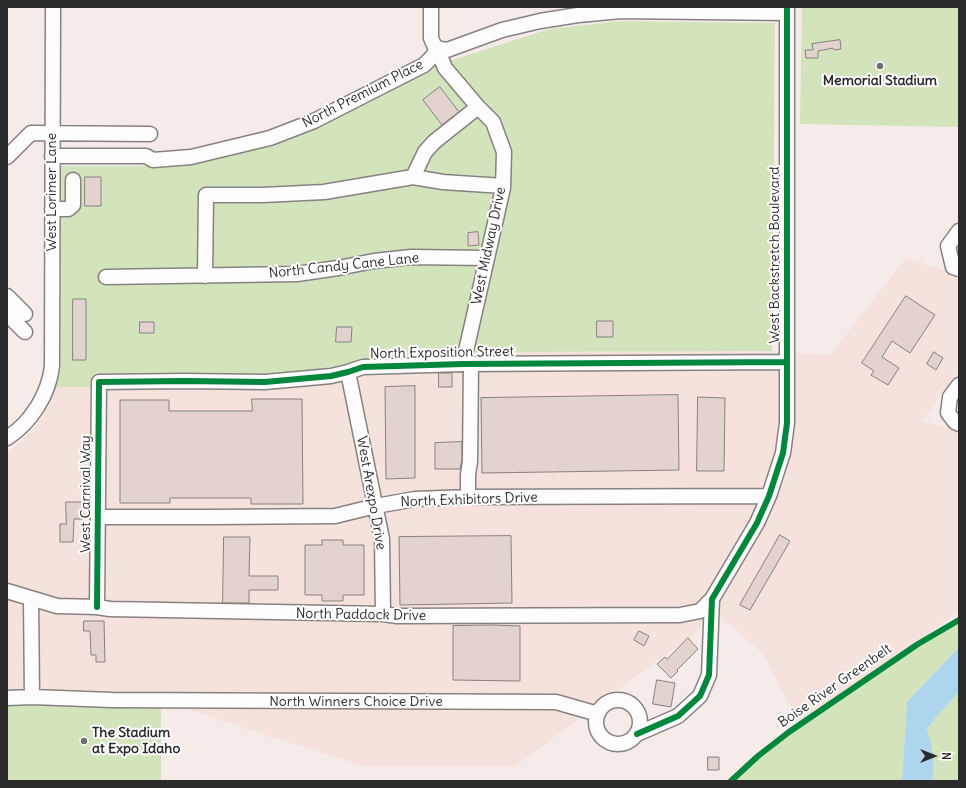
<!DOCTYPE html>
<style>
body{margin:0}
#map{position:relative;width:966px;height:788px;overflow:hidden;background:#f5ecea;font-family:Delius,sans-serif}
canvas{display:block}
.frame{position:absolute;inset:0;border:8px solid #2b2b2b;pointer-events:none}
.north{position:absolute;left:914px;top:736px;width:40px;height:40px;-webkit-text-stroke:3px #fff;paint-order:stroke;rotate:90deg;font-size:11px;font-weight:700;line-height:16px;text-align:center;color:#2b2b2b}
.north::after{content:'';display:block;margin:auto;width:14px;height:18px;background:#2b2b2b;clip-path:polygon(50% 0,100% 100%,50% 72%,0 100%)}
</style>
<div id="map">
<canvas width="966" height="788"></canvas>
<div class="frame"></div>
<div class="north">N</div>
</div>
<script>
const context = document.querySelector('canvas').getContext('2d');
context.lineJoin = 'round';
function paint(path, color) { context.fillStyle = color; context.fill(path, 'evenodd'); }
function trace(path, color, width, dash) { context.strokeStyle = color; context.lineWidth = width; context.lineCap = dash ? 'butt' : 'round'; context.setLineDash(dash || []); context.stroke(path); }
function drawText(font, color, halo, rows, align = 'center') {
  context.font = font + ' Delius,sans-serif'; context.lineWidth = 4; context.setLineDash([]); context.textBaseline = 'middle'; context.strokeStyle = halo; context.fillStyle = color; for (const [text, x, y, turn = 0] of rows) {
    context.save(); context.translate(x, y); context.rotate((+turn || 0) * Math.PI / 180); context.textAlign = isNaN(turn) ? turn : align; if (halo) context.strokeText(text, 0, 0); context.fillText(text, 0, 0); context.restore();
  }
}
paint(new Path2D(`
 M906 258 959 275V371L922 421 959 431V612L799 725 763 654 719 615 514 767H367L271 737 161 700 7 702V452L11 450 35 428 51 402 56 387H237L379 357 478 352 772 351 830 355Z`), '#f6e2dd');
paint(new Path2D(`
 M802 7H959V127L800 124Z
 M621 21 775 23 772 351 478 352 379 357 237 387H56L61 367V166H169L232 156 322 125 440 64 549 29Z
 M959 620V647L907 702 902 781H731L758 756 789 732 918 644Z
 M959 692V781H932L933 773 927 729 937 716Z
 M161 700V781H7V702Z`), '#d3e4bc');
paint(new Path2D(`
 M959 647V692L937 716 927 729C932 748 936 761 932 781H902L907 702Z`), '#aed5ee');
const building = new Path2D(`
 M840 40 841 49 834 50 833 48 818 51V58H806L805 50H813L812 44Z
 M440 87 459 112 442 125 423 100Z
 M85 177H101V206H85Z
 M478 232 479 245 468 246V233Z
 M906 296 935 315 910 353 892 341 882 357 899 368 888 385 871 375 874 371 862 363Z
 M73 299H86V360H73Z
 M597 321H613V337H597Z
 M140 322H154V333H140Z
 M337 327H352L351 342H336Z
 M934 352 943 358 936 370 927 364Z
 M439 373H452V387H439Z
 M415 386V478L386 479 385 387Z
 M678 395 679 470 482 473 481 398Z
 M698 397 725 398 724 471H697Z
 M252 399H302L303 504H251V498H170V503H120V400H169V411H252Z
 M462 442V460L460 469H435V443Z
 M66 502H82L83 519H74L73 542H60V524H66Z
 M780 535 790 541 750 610 740 605Z
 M511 536 512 603 400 605 399 537Z
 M224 537H250L249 576H278V590H249V603H223Z
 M322 540H343V545H364V595H343V601H322V595H305V545H322Z
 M84 621H104L105 662H96V655H91L90 631H84Z
 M493 625 520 626V681L453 680V626Z
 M639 631 649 636 644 646 634 640Z
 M688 638 698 649 677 670 678 671 671 678 657 664 665 657 667 659Z
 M657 680 675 683 671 707 653 704Z
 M708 757H719V770H708Z`);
paint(building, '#e2d3cf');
trace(building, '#868281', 1);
const minor = new Path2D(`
 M431 7V38L434 45 437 48 445 68 478 107 493 122 504 152 503 188 463 364
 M52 156H146L153 160 191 157 270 138 314 121 424 65 433 56 437 48 447 50 502 30 540 21 578 15 621 11 787 13
 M7 157 31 133 150 134
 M413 177 443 182 503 186
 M52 209H68L73 205V180
 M959 231 948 246 953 267 959 269
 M205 276 206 195H263L324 192 413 177 425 152 434 142 478 107
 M106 277 297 274 338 268 374 261 411 257 487 258
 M7 296 25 314
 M7 314 25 332
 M348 372 382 539 383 614
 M959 385 950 397 948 413 955 422 959 424
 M7 438C31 423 49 394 52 366L53 7
 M468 497V475L470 461 471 364
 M98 517H212L335 516 376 506 415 499 468 497 769 496
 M7 591 57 606 97 607 110 609 383 614 397 616 680 615 700 611 712 599
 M31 598 32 697
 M97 607 99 382 184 381 265 382 331 376 348 372 363 367 463 364 787 362
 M7 698 32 697 112 700 556 702 598 714
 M596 722a22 22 0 1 1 44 0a22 22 0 1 1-44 0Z
 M637 734 678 716 700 696 709 675 712 599 757 523 769 496 783 453 787 423V7`);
trace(minor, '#868281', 17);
trace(minor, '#fefcfc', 14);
trace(new Path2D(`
 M97 607 99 382 184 381 265 382 331 376 348 372 363 367 463 364 787 362
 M637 734 678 716 700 696 709 675 712 599 757 523 769 496 783 453 787 423V7
 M731 781 758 756 789 732 918 644 959 620`), '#00873e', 6);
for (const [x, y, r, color] of [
 [880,66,4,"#726f6e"],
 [84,741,4,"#726f6e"]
]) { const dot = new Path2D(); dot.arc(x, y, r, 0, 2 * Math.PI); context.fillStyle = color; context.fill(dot); trace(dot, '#fff', 1.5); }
drawText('bold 14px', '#2b2b2b', '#fff', [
 ["Memorial Stadium",880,81],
 ["The Stadium",92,733,"left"],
 ["at Expo Idaho",92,749,"left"]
]);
drawText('14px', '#2b2b2b', '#fff', [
 ["North Premium Place",363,94,-27],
 ["West Lorimer Lane",52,192,-90],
 ["West Midway Drive",489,246,-78],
 ["West Backstretch Boulevard",775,255,-90],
 ["North Candy Cane Lane",344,266,-6],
 ["North Exposition Street",442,353,-1],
 ["West Arexpo Drive",371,493,80],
 ["West Carnival Way",86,494,-90],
 ["North Exhibitors Drive",469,500,-2],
 ["North Paddock Drive",361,615,1],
 ["Boise River Greenbelt",835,686,-35],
 ["North Winners Choice Drive",356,702]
]);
</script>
